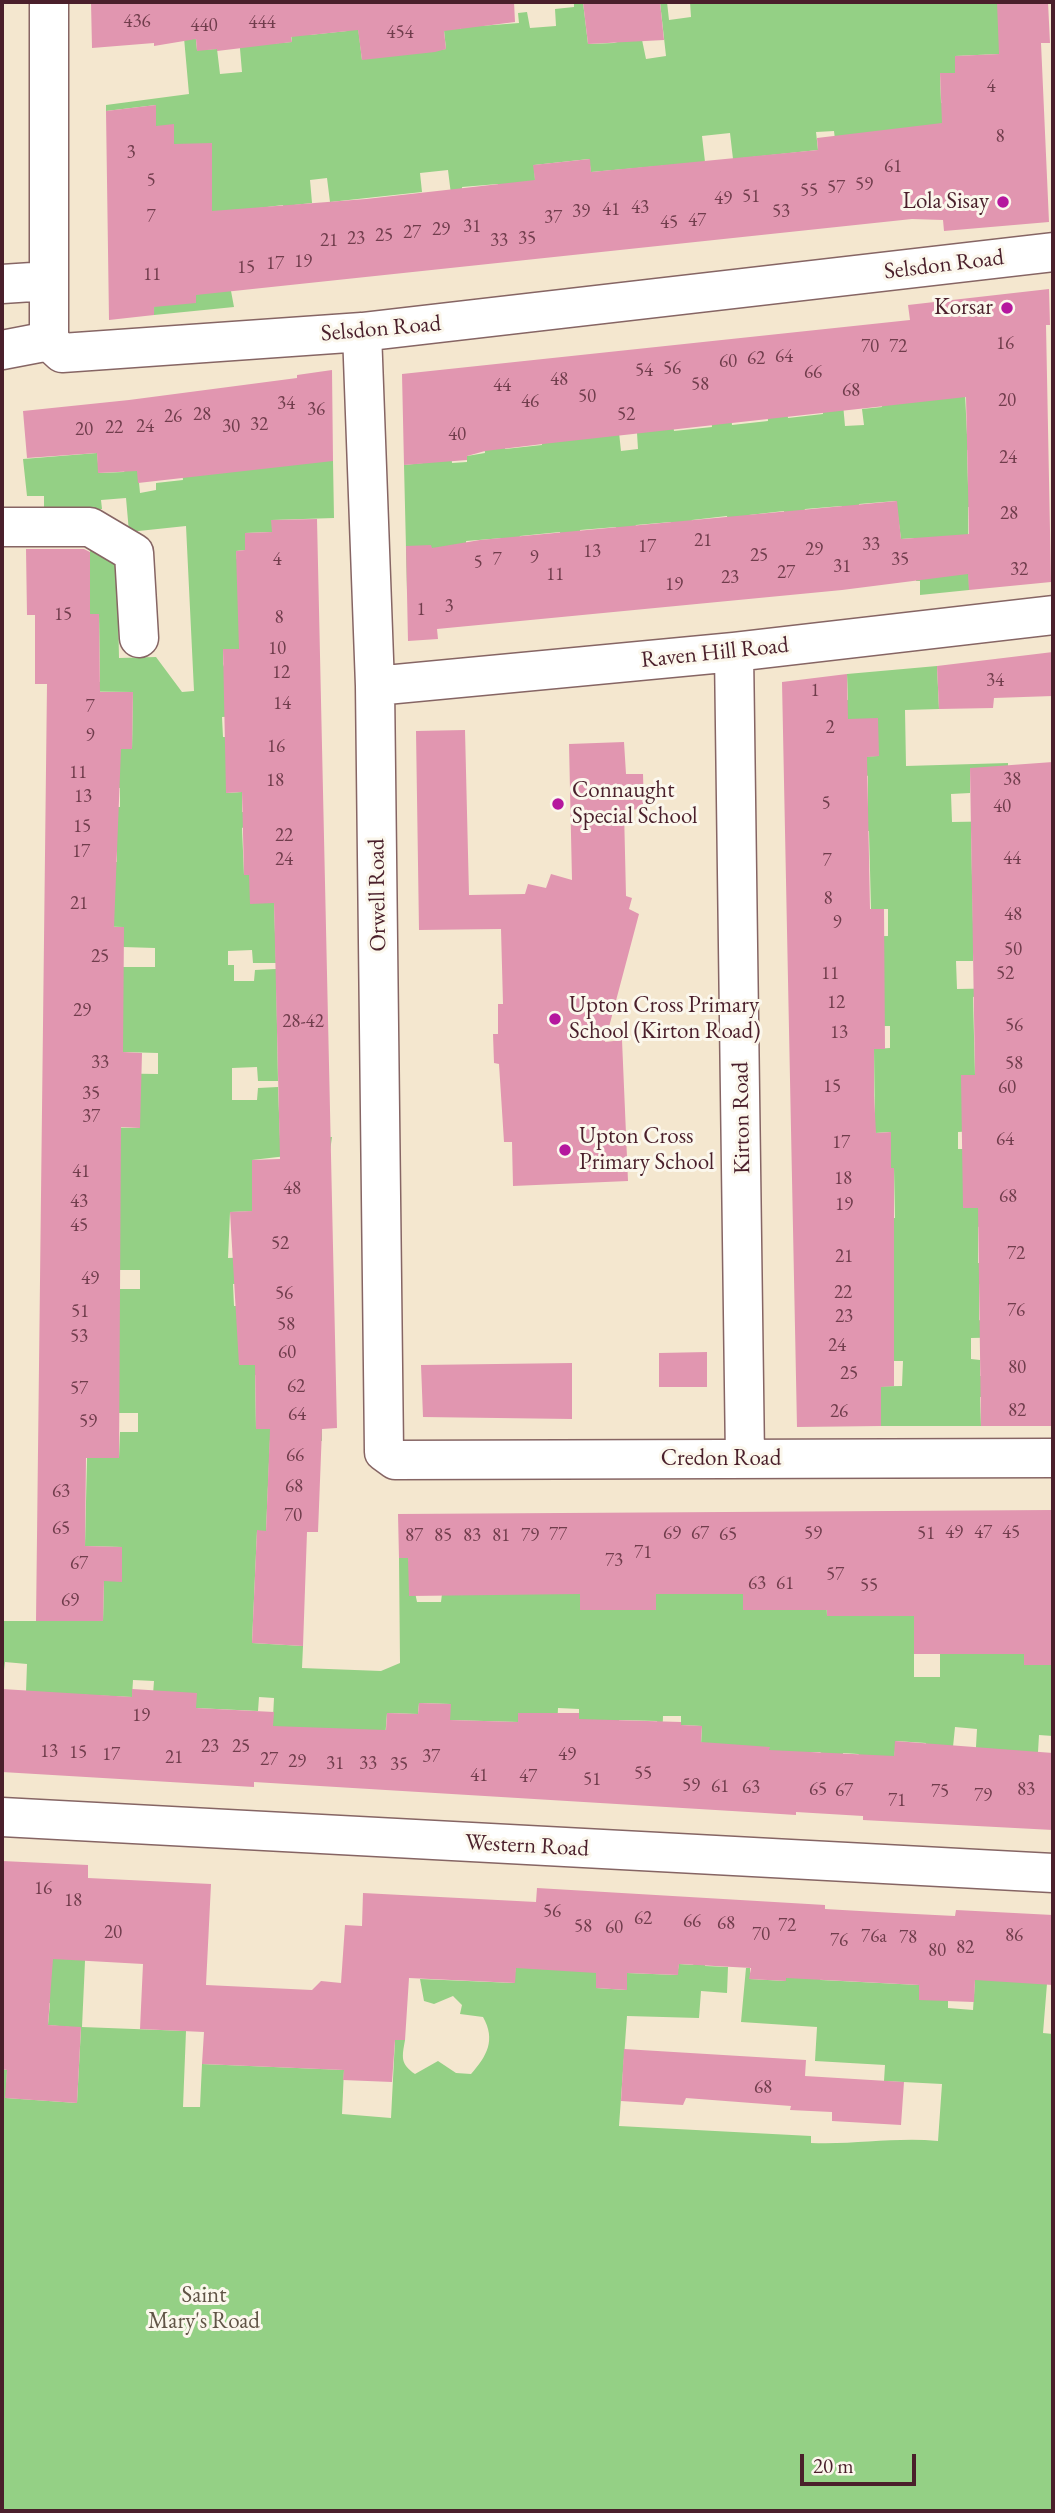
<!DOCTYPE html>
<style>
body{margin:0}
#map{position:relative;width:1055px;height:2513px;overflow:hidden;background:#f4e7cf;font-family:"EB Garamond",serif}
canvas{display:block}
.frame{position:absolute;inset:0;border:4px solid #4a1f2b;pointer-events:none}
.scale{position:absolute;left:800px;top:2454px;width:116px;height:32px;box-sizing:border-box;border:4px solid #4a1f2b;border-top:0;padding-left:9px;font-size:21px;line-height:24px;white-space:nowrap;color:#4a1f2b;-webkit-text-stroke:5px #fbf7ec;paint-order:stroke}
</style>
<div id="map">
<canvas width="1055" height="2513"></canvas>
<div class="frame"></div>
<div class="scale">20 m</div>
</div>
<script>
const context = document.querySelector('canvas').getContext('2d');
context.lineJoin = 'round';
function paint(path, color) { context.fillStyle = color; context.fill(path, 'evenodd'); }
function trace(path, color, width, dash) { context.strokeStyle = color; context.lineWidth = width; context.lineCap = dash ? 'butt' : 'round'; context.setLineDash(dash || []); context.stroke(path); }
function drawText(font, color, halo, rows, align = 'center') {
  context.font = font + ' "EB Garamond",serif'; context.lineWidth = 6; context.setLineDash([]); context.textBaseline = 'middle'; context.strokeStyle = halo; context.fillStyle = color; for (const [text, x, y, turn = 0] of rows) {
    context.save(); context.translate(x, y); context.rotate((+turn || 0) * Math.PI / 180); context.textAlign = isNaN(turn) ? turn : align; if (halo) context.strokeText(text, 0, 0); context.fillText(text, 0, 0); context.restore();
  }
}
paint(new Path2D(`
 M236 2H250L255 45 292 42 287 2H305L309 35 347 31 344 2H355L362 60 403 13 402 2H419L426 51 446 49 443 21 461 29 458 2H477L480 26 519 23 518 13 527 12 530 28 556 26 555 9 574 7V2H583L588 44 614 43 641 35 646 59 666 56 660 2H667L669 20 691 17 690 2H1020L1023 43 999 54 955 56V73H940L941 103 997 101 957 146 836 148 834 131 816 132 818 150 733 159 730 133 702 136 705 162 591 172 589 159 534 165 535 180 502 221 498 184 462 187 466 226 455 227 448 170 420 173 422 192 330 202 327 178 310 180 312 203 294 205 288 242 283 205 259 208 231 291 234 307 154 315 156 105 106 111V105L189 94 181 4 192 3 197 50 217 49 220 74 242 72Z
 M878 369 965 393 967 435 1005 434 967 450 968 485 1005 506 968 507 969 590 920 595V581H916L914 538 901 539 896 501 859 504 863 545 846 546 842 506 805 509 788 552 784 511 749 515 731 557 727 516 692 520 675 564 671 522 636 525 621 571 616 527 580 530 584 574 564 576 560 532 520 536 507 582 503 538 466 541 470 585 407 590 404 465 423 463 447 414 452 463 467 462V456L485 453 480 410 501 408 505 449 542 445 539 403 615 395 621 451 638 449 637 433 669 390 674 431 712 427 708 386 728 384 732 425 768 421 765 381 784 379 788 418 823 414 820 373 840 371 845 426 864 425 862 409 882 407Z
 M179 440 333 461 334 518 272 520V532L245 533V550L236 551 247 649 223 650V664L242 716 222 717 223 737H230L226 793 242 792V812H278L242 828 244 875H273L276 963H253L252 950 228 951V965H234V981H254L255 970 276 969 278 1081H258L257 1067 232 1068V1100H257L258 1088 278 1087 280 1139 332 1137 330 1151 252 1160V1199L285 1210 230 1212 228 1258 286 1256 253 1283 233 1284 234 1306 287 1305 289 1374 255 1375 256 1429H322V1441L270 1439 266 1531H257L252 1643 303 1646 302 1668 381 1671 400 1663 399 1558H408L417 1602H441L442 1594 580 1557V1610H656V1594H675L692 1557V1594H732V1557H743L744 1610H798L826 1593 827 1616H904L1053 1601V1636L977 1637 1024 1654 1025 1665H1053V1736L1039 1735 1038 1752 975 1764 977 1729 955 1727 953 1747 925 1760 926 1743 896 1741 892 1780 858 1754 843 1753 842 1768 820 1752H805L804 1765 769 1762V1747L700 1764 702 1726 681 1725V1716H663L662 1744 657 1721 619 1720 618 1758 579 1737V1709L558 1708 556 1755 539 1713H519L518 1722 450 1720V1704L419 1703 418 1714 387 1713 385 1739C341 1726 317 1729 272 1737L274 1698 259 1697 258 1711 196 1708 150 1735 154 1681 133 1680 132 1697 26 1692 27 1664 5 1662 2 1687V1621H103L104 1581H122V1547L85 1546 87 1458H119L120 1432H138V1413H83L85 1289H140V1270H119L87 1127 140 1128 87 1073 158 1074V1053L123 1052 88 967H155V948L123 947V927L89 926 90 862H117V815L91 807H120V788L110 787 91 749H132L133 692 47 691 100 682 99 615 90 614V545L117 562 119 658 156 657 182 692 194 691 186 526 129 532 126 498 101 500 102 509H44V496H27L23 459 97 453 99 473 124 472 136 451 140 493 156 490V483L183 480ZM914 1638H940V1677H914Z
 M937 666 939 709 905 710 906 766 1008 763V768H970V793L951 794 952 822 1010 821 971 830 973 924H1011L973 940V961H956L957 989 1012 988 973 997 975 1075H961L976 1131 958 1132V1149H990L1016 1207 978 1227V1263H1017V1283L979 1284V1320L1018 1337 971 1338V1359L980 1360V1376H1019V1396L980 1397 981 1426H881V1397L842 1387 902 1386 903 1361H880L838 1220 895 1218 894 1168 876 1169 890 1132 875 1133 874 1049 890 1048V1026H873L832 937 888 936V909H871L869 831 830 832 829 814 868 813V776L828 758 878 756V719L827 720 826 700H848L847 674Z
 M87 1917 82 2027 186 2031 183 2107H200L202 2064 344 2070 342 2114 391 2118 395 2040H405C402 2057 400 2064 415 2074L438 2061 456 2073 471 2074C487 2056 496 2040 483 2017L460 2014 462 2005 453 1996 434 2004 424 2001 420 1979 514 1983 517 1953 596 1963V1988L626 1990 627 1973 677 1975 679 1964 693 1965 706 1947 705 1966 728 1967 727 1993 701 1991 699 2018 627 2016 619 2126 811 2136V2143C854 2145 895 2137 938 2141L942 2084 884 2081 885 2065 815 2061 817 2027 741 2022 746 1968H750V1979L785 1981 788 1949 821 1980 919 1985 948 2001V2008L973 2010 975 1980 1049 1959 1043 2033 1053 2034V2511H2V2069L7 2070 6 2098 77 2103 81 2028 48 2025 50 2003 21 2002 2 1968V1978V1934L25 1935Z`), '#94d085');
paint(new Path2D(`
 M91 2H514L515 22 444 31 446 49 435 52 362 60 358 30 291 37 292 42 217 51V49L197 51 196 39 154 46V43L92 48Z
 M583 2H660L664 40 588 44Z
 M997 2H1048L1050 43H1041L1049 222 944 231 943 220 912 219 196 295V303L154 307V315L109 320 106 111 156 105V126L174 124V144L212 143V211L366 199 535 180 533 165 590 159 591 172 818 150 817 138 942 123 940 73H955V56L999 54Z
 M1049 289 1050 325H1046L1051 582 969 590 968 574 842 590 437 629 438 639 408 641 406 546 431 545 432 548 480 540 897 501 901 539 969 534 966 397 543 444 485 451 467 456V460L404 465 402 374 910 320 908 305Z
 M332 370 333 461 138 483 137 471 98 473 97 453 27 458 23 411 129 400 297 378V375Z
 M317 519 337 1428 322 1429 318 1532H307L303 1646 252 1643 257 1530 266 1531 270 1429H256L255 1365H239L230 1212 252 1211V1160L280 1159 274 903 250 904 249 875H244L242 792 226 793 223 649H239L236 551 245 550V533L272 532 271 520Z
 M26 549H84L90 552V614H99L100 692H133L132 749H121L114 927H124L123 1052 142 1053 140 1128 121 1127 119 1458H86L85 1546 122 1547V1582L104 1581 103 1621H36L47 684H35V615H27Z
 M1053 652V696L994 698 993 708 939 709 937 666Z
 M847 674 848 719 878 718 879 756 867 757 870 909H884L885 1049H874V1095L876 1133 891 1132V1168H894V1386L881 1387V1426L797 1427 782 682Z
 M465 730 469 895 525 894 528 884 546 888 551 874 572 880 569 744 624 742 626 774H643L644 809 624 810 626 896 632 898 629 909 639 914 605 1042 622 1040 628 1181 513 1186 512 1142H504L499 1064 494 1063 493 1034H498V1004H503L501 929 419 930 416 731Z
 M1053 762V1426H981L978 1208H963L961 1075H975L970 768Z
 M707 1352V1387H659V1353Z
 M572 1363V1419L423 1417 421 1365Z
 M1053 1510V1665H1024V1654H914V1616H827V1610H743V1594H656V1610H580V1594L409 1596 408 1558H399L398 1514Z
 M2 1689 132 1697V1689L197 1693 196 1708 274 1712 273 1726 386 1730 387 1713 418 1714 419 1703 451 1704 450 1720 518 1722V1713H579V1719L681 1722V1725L702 1726 701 1742 770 1747 769 1750 894 1756 895 1741 1053 1753V1830L863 1820V1816L796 1812V1815L765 1813 254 1782V1787L2 1772Z
 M2 1861 88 1865V1878L211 1884 206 1985 312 1990 321 1981 341 1983 345 1925 362 1926 363 1893 536 1902 537 1888 825 1905V1909L895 1913 955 1916 956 1910 1053 1915V1985L975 1980 974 2002 919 2000V1985L786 1978V1981L749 1979 751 1968 679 1964 678 1975 627 1973V1990L596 1988V1973L516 1968 515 1983 409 1978 405 2040H395L392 2082 343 2080 344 2070 202 2064 204 2032 140 2029 143 1964 53 1959 48 2025 81 2027 77 2103 5 2098 7 2070 2 2069Z
 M624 2049 806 2060 805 2076 904 2082 901 2125 832 2121V2112L790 2110 791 2106 686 2098 683 2105 621 2101Z`), '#e196b0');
const minor = new Path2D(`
 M49 2V341L62 353 362 332 1053 252
 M2 284 48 281
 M362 332 375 686 384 1452 395 1460 1053 1458
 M2 350 49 341
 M2 527H90L134 553 139 638
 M734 652 745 1459
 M375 686 734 652 1053 615
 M2 1817 1053 1873`);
trace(minor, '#866564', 41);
trace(minor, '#fff', 38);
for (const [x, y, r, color] of [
 [1003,202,7,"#b5179e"],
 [1007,308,7,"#b5179e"],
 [558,804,7,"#b5179e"],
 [555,1019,7,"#b5179e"],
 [565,1150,7,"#b5179e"]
]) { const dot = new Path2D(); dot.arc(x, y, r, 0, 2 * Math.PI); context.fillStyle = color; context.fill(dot); trace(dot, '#fbf7ec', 2.5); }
drawText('19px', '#703d4c', null, [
 ["436",137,22],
 ["444",262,23],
 ["440",204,26],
 ["454",400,33],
 ["4",991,87],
 ["8",1000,137],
 ["3",131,153],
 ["61",893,167],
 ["5",151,181],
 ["59",864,185],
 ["57",836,188],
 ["55",809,191],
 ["51",751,197],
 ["49",723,199],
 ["43",640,208],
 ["41",611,210],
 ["39",581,212],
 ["53",781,212],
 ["7",151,217],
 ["37",553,218],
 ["47",697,221],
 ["45",669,223],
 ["31",472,227],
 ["29",441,230],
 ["27",412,233],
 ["25",384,236],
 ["23",356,239],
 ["35",527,239],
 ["21",329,241],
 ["33",499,241],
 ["19",303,262],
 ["17",275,264],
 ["15",246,268],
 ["11",152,275],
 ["16",1005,344],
 ["70",870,347],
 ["72",898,347],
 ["64",784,357],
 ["62",756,359],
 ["60",728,362],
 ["56",672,369],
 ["54",644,371],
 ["66",813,373],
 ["48",559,380],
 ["58",700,385],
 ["44",502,386],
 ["68",851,391],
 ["50",587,397],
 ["20",1007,401],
 ["46",530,402],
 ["34",286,404],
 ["36",316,410],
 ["28",202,415],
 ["52",626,415],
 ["26",173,417],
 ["32",259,425],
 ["24",145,427],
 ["30",231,427],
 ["22",114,428],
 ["20",84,430],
 ["40",457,435],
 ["24",1008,458],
 ["28",1009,514],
 ["21",703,541],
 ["33",871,545],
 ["17",647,547],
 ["29",814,550],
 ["13",592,552],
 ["25",759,556],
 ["9",534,558],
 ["4",277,560],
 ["7",497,560],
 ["35",900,560],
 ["5",478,563],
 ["31",842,567],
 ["32",1019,570],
 ["27",786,573],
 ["11",555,575],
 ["23",730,578],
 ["19",674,585],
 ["3",449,607],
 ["1",421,610],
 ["15",63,615],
 ["8",279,618],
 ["10",277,649],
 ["12",281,673],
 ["34",995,681],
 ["1",815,691],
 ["14",282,704],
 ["7",90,707],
 ["2",830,728],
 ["9",90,736],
 ["16",276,747],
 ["11",78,773],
 ["38",1012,780],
 ["18",275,781],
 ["13",83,797],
 ["5",826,804],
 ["40",1002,807],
 ["15",82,827],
 ["22",284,836],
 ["17",81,852],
 ["44",1012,859],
 ["24",284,860],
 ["7",827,861],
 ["8",828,899],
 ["21",79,904],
 ["48",1013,915],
 ["9",837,923],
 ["50",1013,950],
 ["25",100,957],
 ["11",830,974],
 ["52",1005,974],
 ["12",836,1003],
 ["29",82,1011],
 ["28-42",303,1022],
 ["56",1014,1026],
 ["13",839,1033],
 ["33",100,1063],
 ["58",1014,1064],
 ["15",832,1087],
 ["60",1007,1088],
 ["35",91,1094],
 ["37",91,1117],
 ["64",1005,1140],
 ["17",841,1143],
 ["41",81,1172],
 ["18",843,1179],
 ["48",292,1189],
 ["68",1008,1197],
 ["43",79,1202],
 ["19",844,1205],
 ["45",79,1226],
 ["52",280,1244],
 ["72",1016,1254],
 ["21",844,1257],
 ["49",90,1279],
 ["22",843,1293],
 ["56",284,1294],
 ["76",1016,1311],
 ["51",80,1312],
 ["23",844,1317],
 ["58",286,1325],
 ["53",79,1337],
 ["24",837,1346],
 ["60",287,1353],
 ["80",1017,1368],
 ["25",849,1374],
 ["62",296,1387],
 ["57",79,1389],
 ["82",1017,1411],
 ["26",839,1412],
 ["64",297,1415],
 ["59",88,1422],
 ["66",295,1456],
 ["68",294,1487],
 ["63",61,1492],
 ["70",293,1516],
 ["65",61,1529],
 ["49",954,1533],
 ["47",983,1533],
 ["45",1011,1533],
 ["69",672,1534],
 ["67",700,1534],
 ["59",813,1534],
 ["51",926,1534],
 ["77",558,1535],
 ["65",728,1535],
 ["87",414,1536],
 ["85",443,1536],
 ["83",472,1536],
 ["81",501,1536],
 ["79",530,1536],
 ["71",643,1553],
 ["73",614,1561],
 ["67",79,1564],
 ["57",835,1575],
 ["63",757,1584],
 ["61",785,1584],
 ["55",869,1586],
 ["69",70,1601],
 ["19",141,1716],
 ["23",210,1747],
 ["25",241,1747],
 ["13",49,1752],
 ["15",78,1753],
 ["17",111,1755],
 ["49",567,1755],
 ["37",431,1757],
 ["21",174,1758],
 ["27",269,1760],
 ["29",297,1762],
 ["31",335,1764],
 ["33",368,1764],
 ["35",399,1765],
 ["55",643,1774],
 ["41",479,1776],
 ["47",528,1777],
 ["51",592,1780],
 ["59",691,1786],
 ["61",720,1787],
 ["63",751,1788],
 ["65",818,1790],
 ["83",1026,1790],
 ["67",844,1791],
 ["75",940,1792],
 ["79",983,1796],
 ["71",897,1801],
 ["16",43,1889],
 ["18",73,1901],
 ["56",552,1912],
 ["62",643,1919],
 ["66",692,1922],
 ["68",726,1924],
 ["72",787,1926],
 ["58",583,1927],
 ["60",614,1928],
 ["20",113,1933],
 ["70",761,1935],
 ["86",1014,1936],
 ["76a",874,1937],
 ["78",908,1938],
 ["76",839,1941],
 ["82",965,1948],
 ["80",937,1951],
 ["68",763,2088]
]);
drawText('23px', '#4a1f2b', '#fbf7ec', [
 ["Lola Sisay",989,202,"right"],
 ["Korsar",993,308,"right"],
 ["Connaught",572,791],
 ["Special School",572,817],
 ["Upton Cross Primary",569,1006],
 ["School (Kirton Road)",569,1032],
 ["Upton Cross",579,1137],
 ["Primary School",579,1163]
], 'left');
drawText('23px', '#4a1f2b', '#fbf7ec', [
 ["Selsdon Road",944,265,-7],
 ["Selsdon Road",381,329,-5],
 ["Raven Hill Road",715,653,-6],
 ["Orwell Road",378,895,-91],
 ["Kirton Road",742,1118,-91],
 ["Credon Road",721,1459],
 ["Western Road",527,1846,3]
]);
drawText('23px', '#605446', '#fbf7ec', [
 ["Saint",204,2296],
 ["Mary's Road",204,2322]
]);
</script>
